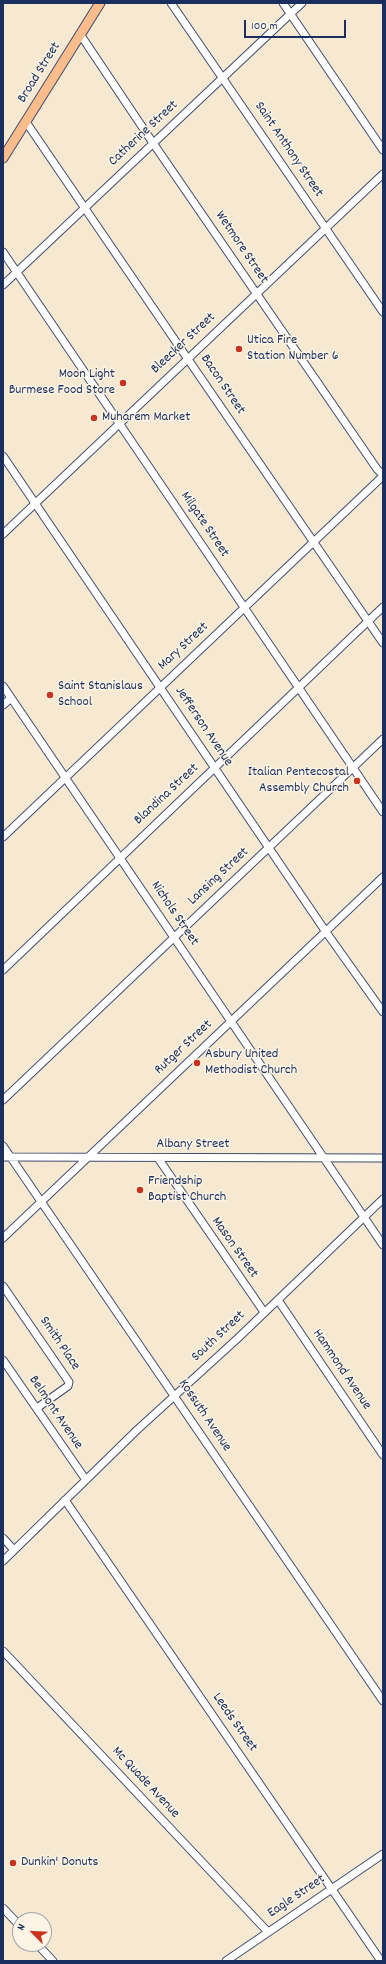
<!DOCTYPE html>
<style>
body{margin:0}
#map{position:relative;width:386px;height:1964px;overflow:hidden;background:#f7e8d1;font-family:Dekko,sans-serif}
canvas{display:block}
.frame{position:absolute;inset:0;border:4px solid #1b2f5e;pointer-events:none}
.north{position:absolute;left:12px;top:1912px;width:40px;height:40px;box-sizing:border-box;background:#fcf5e5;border:1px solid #a2a6af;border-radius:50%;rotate:294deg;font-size:11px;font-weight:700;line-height:16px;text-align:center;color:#1b2f5e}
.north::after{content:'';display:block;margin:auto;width:14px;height:18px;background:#c8321e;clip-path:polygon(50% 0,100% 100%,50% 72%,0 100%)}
.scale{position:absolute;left:244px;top:20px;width:102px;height:18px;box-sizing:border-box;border:2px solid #1b2f5e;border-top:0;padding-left:5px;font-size:12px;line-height:14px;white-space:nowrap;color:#1b2f5e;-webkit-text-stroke:3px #fcf5e5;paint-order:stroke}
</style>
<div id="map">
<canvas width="386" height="1964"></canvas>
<div class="frame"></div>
<div class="north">N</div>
<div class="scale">100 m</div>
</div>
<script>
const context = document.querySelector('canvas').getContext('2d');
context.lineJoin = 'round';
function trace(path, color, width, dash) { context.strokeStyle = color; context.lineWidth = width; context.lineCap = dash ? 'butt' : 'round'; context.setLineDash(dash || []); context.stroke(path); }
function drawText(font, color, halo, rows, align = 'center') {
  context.font = font + ' Dekko,sans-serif'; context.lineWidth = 3; context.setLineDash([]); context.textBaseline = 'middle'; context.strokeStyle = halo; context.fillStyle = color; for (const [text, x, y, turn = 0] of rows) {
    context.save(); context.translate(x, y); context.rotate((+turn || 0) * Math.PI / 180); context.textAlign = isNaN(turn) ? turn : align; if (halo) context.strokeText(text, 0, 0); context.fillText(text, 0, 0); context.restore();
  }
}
const minor = new Path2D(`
 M171 3 383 312
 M283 3 383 150
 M80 34 153 143 377 469 383 475
 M26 122C144 296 264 470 383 643
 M3 252 383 812
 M3 285 302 3
 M3 456 326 932 383 1012
 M3 534 383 174
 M3 686 383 1245
 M3 705 11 698
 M3 837 383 476
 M3 970 383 607
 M3 1100 383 739
 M3 1146 383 1701
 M3 1157 383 1158
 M158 1158 264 1312
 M3 1238 383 877
 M3 1286 69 1382 68 1386 37 1408
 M278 1300 383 1455
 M3 1360 86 1480
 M65 1500 381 1961
 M3 1538 14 1550
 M3 1561 137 1430 237 1339 383 1199
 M3 1651 268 1932
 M3 1908 20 1926
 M37 1944 53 1961
 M226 1961 383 1854`);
const major = new Path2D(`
 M3 158 100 3`);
trace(minor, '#3c4b6f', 9);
trace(major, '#3c4b6f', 11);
trace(minor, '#fff', 7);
trace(major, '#f9bc8a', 9);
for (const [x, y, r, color] of [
 [239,349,4,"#c8321e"],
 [123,383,4,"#c8321e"],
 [94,418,4,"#c8321e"],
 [50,695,4,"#c8321e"],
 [357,781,4,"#c8321e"],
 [197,1063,4,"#c8321e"],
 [140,1190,4,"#c8321e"],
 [13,1863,4,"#c8321e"]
]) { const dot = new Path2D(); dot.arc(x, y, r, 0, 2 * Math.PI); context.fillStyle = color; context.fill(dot); trace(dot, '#fcf5e5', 1.5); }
drawText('14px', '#1b2f5e', '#fcf5e5', [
 ["Broad Street",40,73,-58],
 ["Catherine Street",144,134,-43],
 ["Saint Anthony Street",288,150,56],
 ["Wetmore Street",241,248,56],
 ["Bleecker Street",184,344,-43],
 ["Bacon Street",222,385,56],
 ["Milgate Street",204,525,56],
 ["Mary Street",184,647,-43],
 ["Jefferson Avenue",203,727,56],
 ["Blandina Street",167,795,-43],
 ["Lansing Street",219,877,-43],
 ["Nichols Street",174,914,56],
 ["Rutger Street",184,1048,-43],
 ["Albany Street",193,1145],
 ["Mason Street",234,1248,55],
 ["South Street",219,1337,-43],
 ["Smith Place",59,1344,56],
 ["Hammond Avenue",341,1370,56],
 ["Belmont Avenue",55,1413,56],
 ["Kossuth Avenue",204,1416,56],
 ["Leeds Street",234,1723,55],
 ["Mc Quade Avenue",145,1783,47],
 ["Eagle Street",297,1897,-34]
]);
drawText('14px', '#1b2f5e', '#fcf5e5', [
 ["Utica Fire",247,341],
 ["Station Number 6",247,357],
 ["Moon Light",115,375,"right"],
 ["Burmese Food Store",115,391,"right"],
 ["Muharem Market",102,418],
 ["Saint Stanislaus",58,687],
 ["School",58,703],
 ["Italian Pentecostal",349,773,"right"],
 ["Assembly Church",349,789,"right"],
 ["Asbury United",205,1055],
 ["Methodist Church",205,1071],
 ["Friendship",148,1182],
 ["Baptist Church",148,1198],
 ["Dunkin' Donuts",21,1863]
], 'left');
</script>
